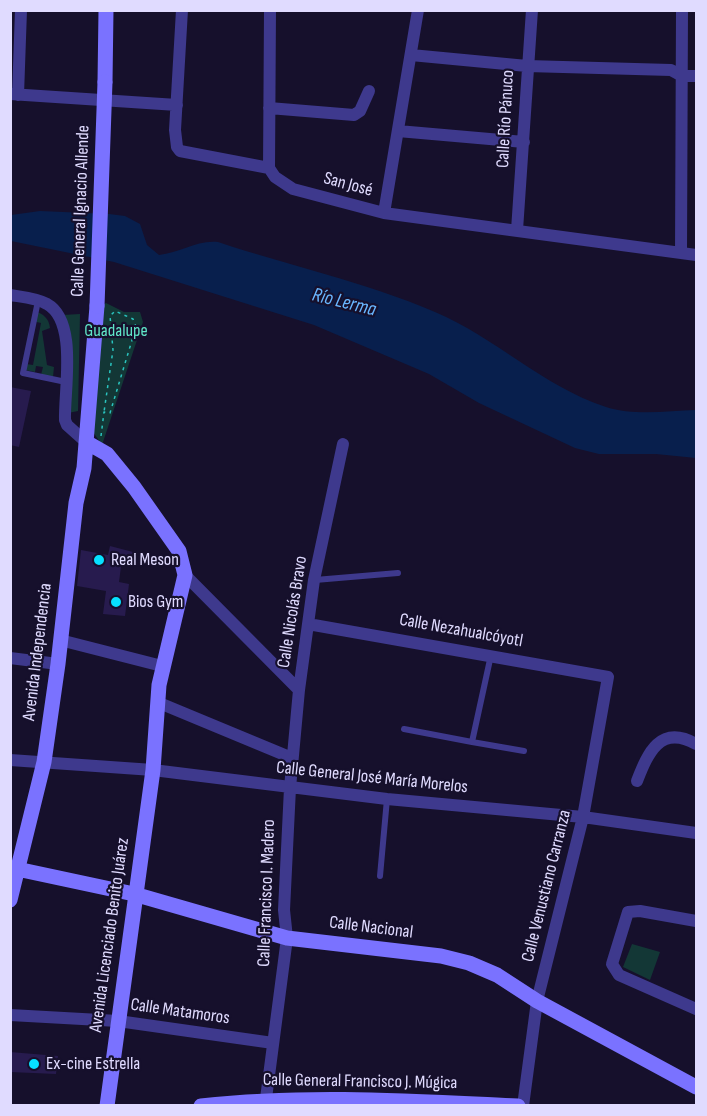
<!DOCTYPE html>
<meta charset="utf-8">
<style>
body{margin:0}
#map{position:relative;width:707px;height:1116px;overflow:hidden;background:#16102c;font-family:"Sofia Sans Condensed",sans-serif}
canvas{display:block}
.frame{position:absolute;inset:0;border:12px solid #e0dbff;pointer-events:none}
</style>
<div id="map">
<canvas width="707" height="1116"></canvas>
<div class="frame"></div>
</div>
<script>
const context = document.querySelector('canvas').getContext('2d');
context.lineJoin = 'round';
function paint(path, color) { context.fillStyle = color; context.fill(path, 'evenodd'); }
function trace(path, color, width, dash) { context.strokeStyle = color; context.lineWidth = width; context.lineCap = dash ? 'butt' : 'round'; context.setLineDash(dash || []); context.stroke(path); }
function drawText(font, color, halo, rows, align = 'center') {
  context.font = font + ' "Sofia Sans Condensed",sans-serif'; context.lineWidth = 4.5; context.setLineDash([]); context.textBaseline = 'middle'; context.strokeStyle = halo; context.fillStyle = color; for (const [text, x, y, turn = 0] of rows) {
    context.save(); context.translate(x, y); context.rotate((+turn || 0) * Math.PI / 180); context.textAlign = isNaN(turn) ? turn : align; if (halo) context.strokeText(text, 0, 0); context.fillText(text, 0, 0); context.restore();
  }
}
paint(new Path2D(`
 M106 303 124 312H140L143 322 102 445 93 432 97 308Z
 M35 311C43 314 49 318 50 328L42 331 47 365 54 367 53 377 41 375 43 367 36 366 35 372 25 370 26 364 33 365 41 323 32 321Z
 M80 314 78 411 68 413 63 315Z
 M632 944 660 952 650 980 623 967Z`), '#133736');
paint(new Path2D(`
 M40 211 109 214 125 216 140 224 147 245 159 255C180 253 196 240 218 242 290 266 365 282 435 312 495 337 542 386 606 407 634 416 668 411 696 410V458L656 454H599L575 448 479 403 429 374 314 325 114 262 11 241V215Z`), '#081f4d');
paint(new Path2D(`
 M10 387 31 391 19 447 10 445Z
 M110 546 133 552 132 561 122 559 119 582 129 584 125 616 103 614 106 591 77 586 81 550 108 555Z
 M10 1052 58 1056 56 1074 10 1072Z`), '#271b4e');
trace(new Path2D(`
 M101 436 104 412 110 413 136 327 133 319 115 311 110 316 113 350 104 412`), '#2ac4bf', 1.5, [3, 4.5]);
trace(new Path2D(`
 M38 301 23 373 66 382
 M315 580 398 573
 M404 729 472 742 491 655
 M472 742 524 751
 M380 876 387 799`), '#3e398d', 6);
trace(new Path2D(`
 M182 10 175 130 177 147 180 151 269 168 275 177 293 189 384 213 696 255
 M411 55 527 66 671 70 682 76H696
 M10 94 177 105
 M18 95 21 10
 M269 108 354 115 360 111 369 91
 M398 131 524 142
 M269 168 270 10
 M384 213 418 10
 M517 230 532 10
 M681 252 682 10
 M10 295C22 297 37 298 47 304 78 321 64 390 65 420L67 425 86 442
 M185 575 299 690
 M308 624 608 677 583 817 537 1001 523 1106
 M60 640 162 666
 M10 658 58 664
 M157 702 292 758
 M10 760 153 770 387 799 583 817 696 833
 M637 781C648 753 660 724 696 744
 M696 921 640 911 628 912 612 964 619 975 696 1009
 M10 1015 118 1021 273 1043
 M265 1106 287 938 284 910 290 788 299 690 314 580 343 444`), '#3e398d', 12);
trace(new Path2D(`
 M105 82 106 10
 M86 442 107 454 134 487 179 551 185 575 159 685 153 770 107 1106
 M17 869 134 894 287 938 441 956 469 963 497 975 537 1001 696 1087
 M10 900 44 762 58 664 76 503 84 468 97 306
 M201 1106C307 1094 412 1101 518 1106`), '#7a72ff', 15);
trace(new Path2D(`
 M97 306 105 82`), '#7a72ff', 15);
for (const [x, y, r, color] of [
 [99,560,6,"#07e0ff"],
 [116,602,6,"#07e0ff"],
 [34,1064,6,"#07e0ff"]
]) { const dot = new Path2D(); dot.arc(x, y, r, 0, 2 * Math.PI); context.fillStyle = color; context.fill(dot); trace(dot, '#16102c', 2); }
drawText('18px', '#e0dbff', '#16102c', [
 ["Calle Río Pánuco",506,119,-87],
 ["San José",348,185,15],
 ["Calle General Ignacio Allende",81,211,-88],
 ["Calle Nicolás Bravo",293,612,-81],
 ["Calle Nezahualcóyotl",461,631,10],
 ["Avenida Independencia",38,652,-83],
 ["Calle General José María Morelos",372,778,6],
 ["Calle Venustiano Carranza",547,886,-76],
 ["Calle Francisco I. Madero",267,893,-88],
 ["Calle Nacional",371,928,7],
 ["Avenida Licenciado Benito Juárez",110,935,-82],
 ["Calle Matamoros",180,1012,8],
 ["Calle General Francisco J. Múgica",360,1082,1]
]);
drawText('18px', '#60e6c8', '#16102c', [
 ["Guadalupe",116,331]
]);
drawText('18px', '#e0dbff', '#16102c', [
 ["Real Meson",111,560],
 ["Bios Gym",128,602],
 ["Ex-cine Estrella",46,1064]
], 'left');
drawText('italic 20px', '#69b6ff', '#16102c', [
 ["Río Lerma",344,303,14]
]);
</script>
